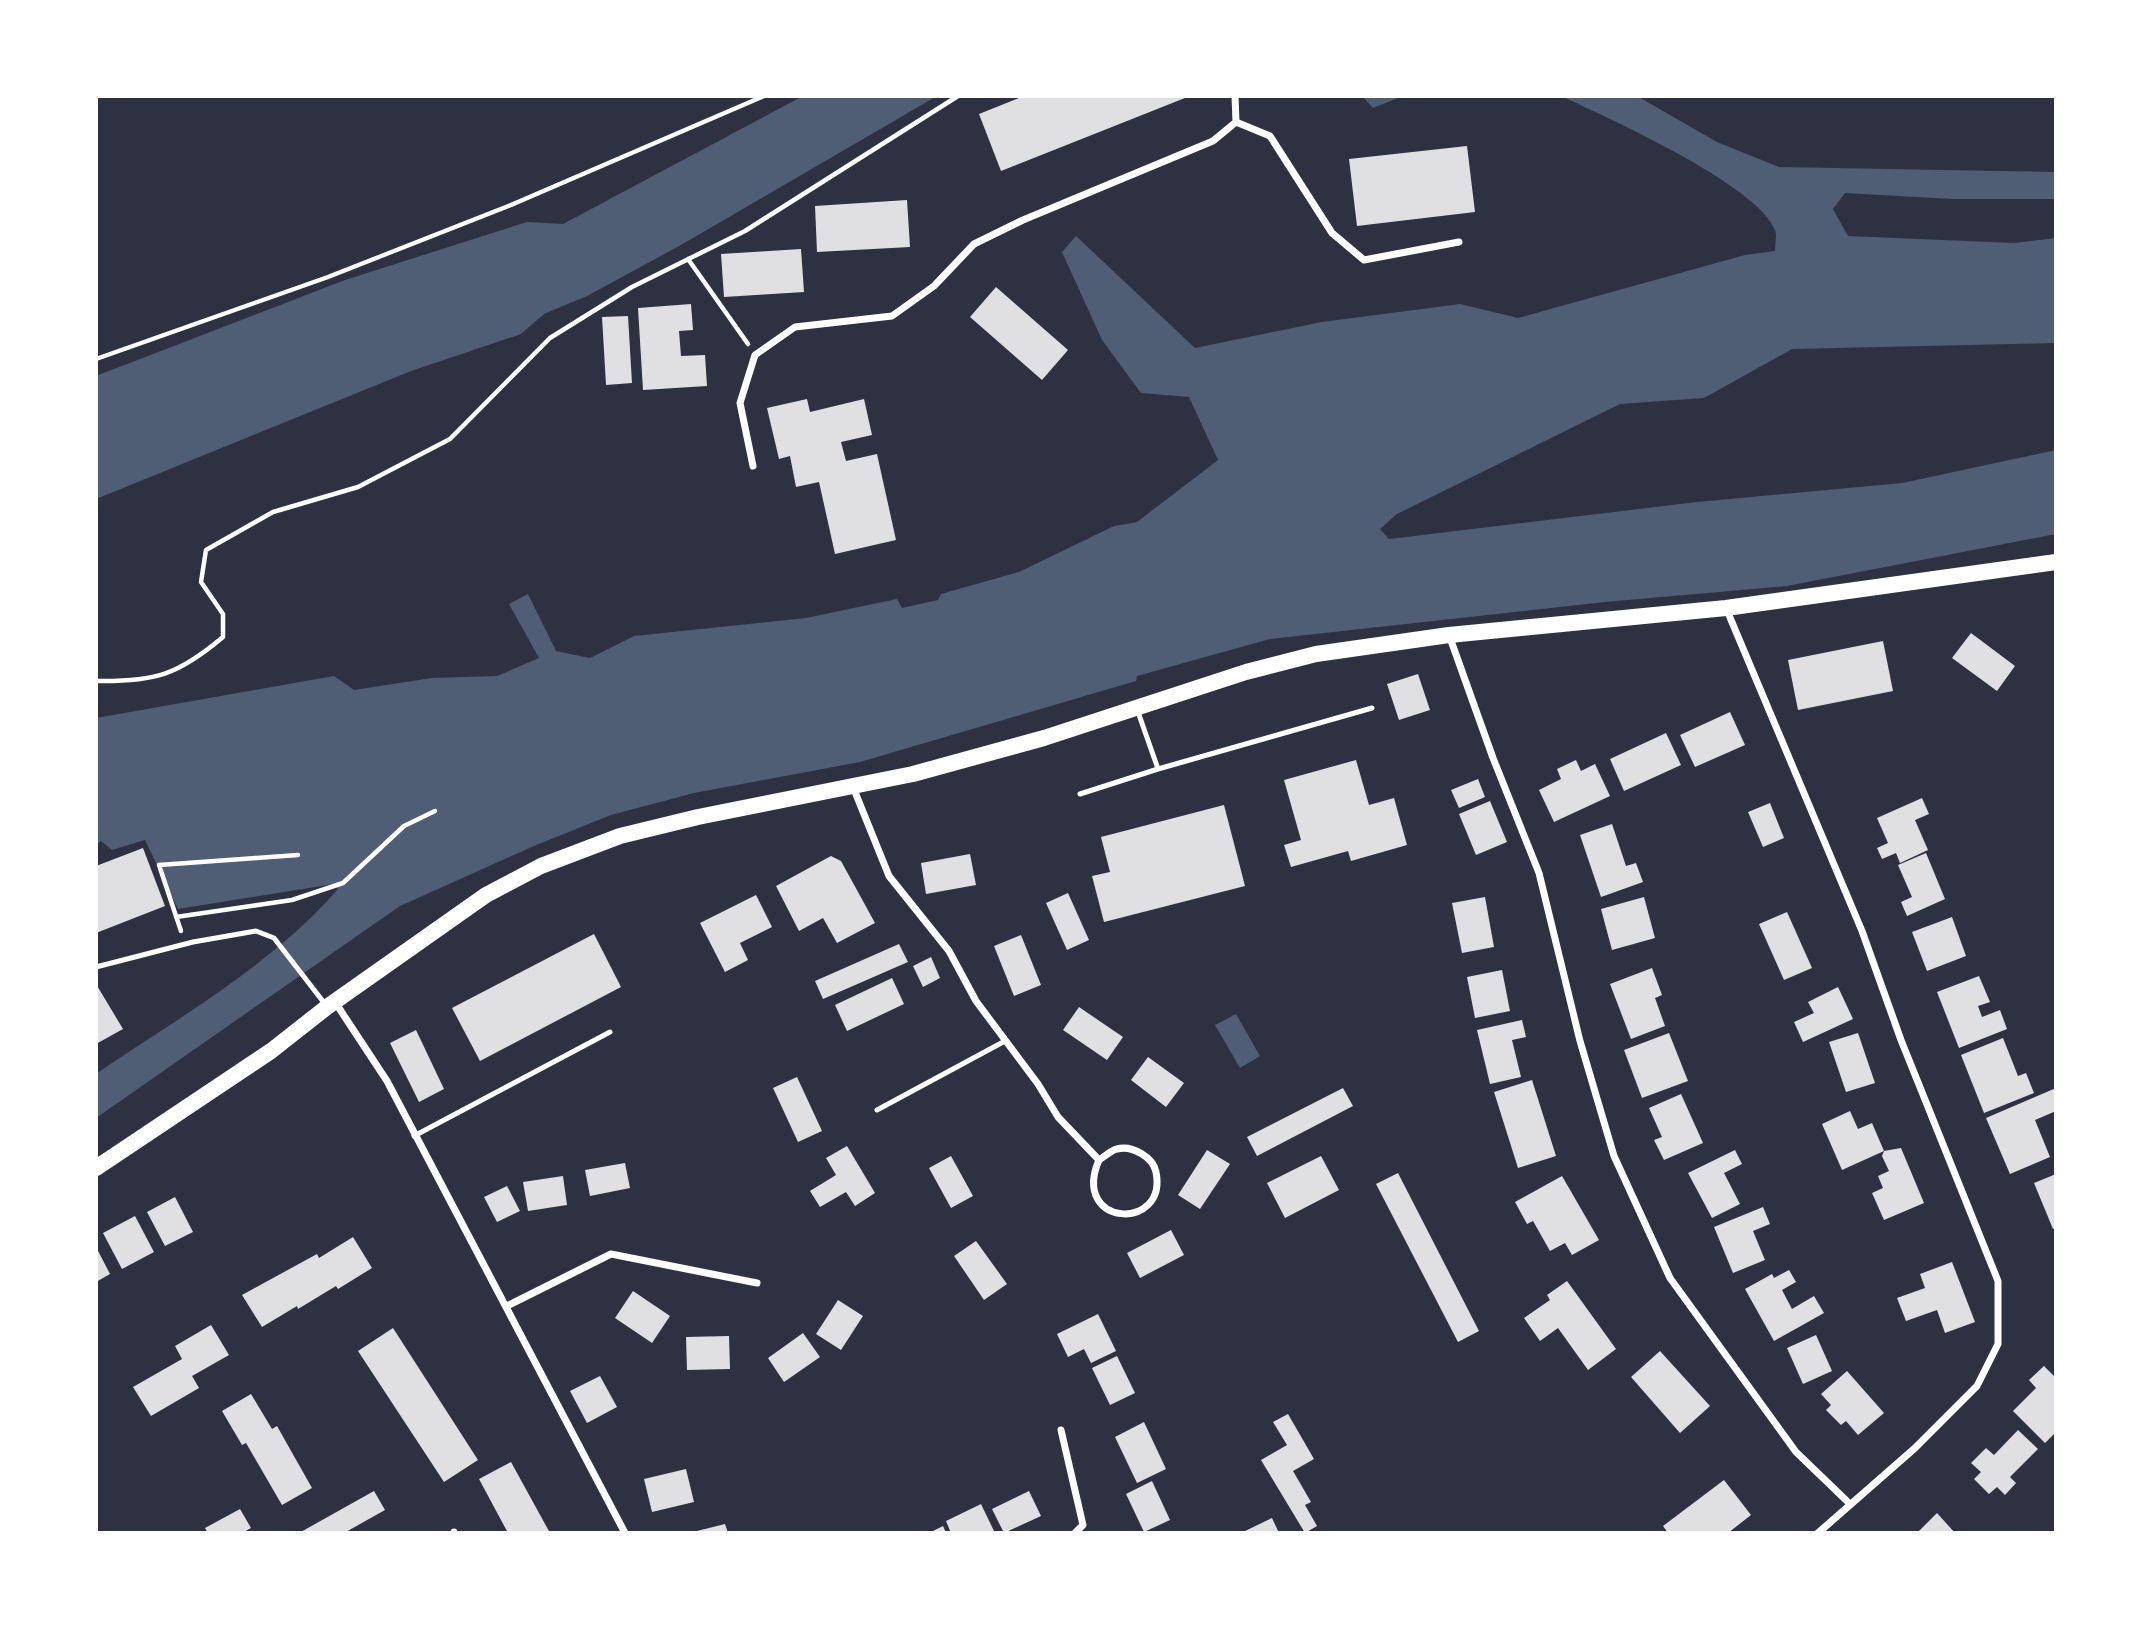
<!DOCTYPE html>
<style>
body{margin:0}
#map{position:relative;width:2152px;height:1629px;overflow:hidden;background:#2d3142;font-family:Cabin,sans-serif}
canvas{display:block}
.frame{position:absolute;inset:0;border:98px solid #fff;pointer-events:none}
</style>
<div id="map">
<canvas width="2152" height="1629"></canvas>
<div class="frame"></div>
</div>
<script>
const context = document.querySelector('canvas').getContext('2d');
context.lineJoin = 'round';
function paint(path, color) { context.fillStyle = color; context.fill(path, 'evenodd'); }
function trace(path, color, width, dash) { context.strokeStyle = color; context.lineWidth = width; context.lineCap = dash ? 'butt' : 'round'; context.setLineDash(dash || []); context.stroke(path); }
paint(new Path2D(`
 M803 96H937L681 245 587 296 544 314 521 334 411 371 96 499V376L345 280 527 222 563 224Z
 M1362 96H1403L1373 108Z
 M1561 96H1637L1717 142 1779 167 2056 172V199H1952L1845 193 1833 209 1848 236 2014 243 2056 238V343L1792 349 1704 398 1620 404 1397 514 1380 529 1389 539 1697 502 1902 483 2056 450V534L1787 586 1605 602 1270 639 1137 676 1136 681 860 762 694 793 611 815 534 846 400 906 96 1118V1074C179 1017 272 965 338 889L334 884 178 909 145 840 112 850 101 841 96 845V718L334 676 354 690 432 678 497 676 539 658 509 604 528 594 556 651 590 658 634 636 806 618 897 599 902 608 938 600 941 594 1019 572 1114 526 1137 522 1218 460 1189 397 1141 393 1102 340 1062 252 1076 236 1195 348 1322 322 1460 304 1518 318 1745 255 1775 251C1775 245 1777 235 1775 230 1758 185 1606 117 1561 96Z
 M1236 1014 1260 1056 1240 1068 1215 1025Z`), '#4f5d75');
paint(new Path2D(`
 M1024 96H1190L1001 171 979 114Z
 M1467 146 1475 212 1357 226 1349 159Z
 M907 200 910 247 817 252 815 206Z
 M801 249 804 292 724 297 721 254Z
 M996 287 1068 350 1042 380 970 317Z
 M691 304 693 330 679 331 681 356 705 355 707 386 643 390 638 308Z
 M628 316 632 383 606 385 602 317Z
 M807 399 810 412 864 399 872 435 841 442 846 461 877 454 896 540 835 554 819 482 796 487 790 456 779 459 767 408Z
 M1971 633 2015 666 1997 691 1952 658Z
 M1883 641 1893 691 1798 710 1788 660Z
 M1418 674 1430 710 1399 720 1387 684Z
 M1730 712 1745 745 1695 767 1680 735Z
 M1666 733 1681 765 1624 791 1610 759Z
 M1356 760 1369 805 1394 798 1407 845 1351 861 1348 851 1291 867 1284 845 1301 840 1284 780Z
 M1576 760 1581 771 1595 764 1610 796 1554 822 1539 790 1561 779 1557 769Z
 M1478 779 1485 797 1459 808 1451 790Z
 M1922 798 1929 814 1915 820 1928 850 1900 863 1896 853 1882 859 1877 848 1888 843 1877 818Z
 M1490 801 1507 842 1476 855 1459 814Z
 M1770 803 1784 838 1763 847 1748 812Z
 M1224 805 1245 886 1104 922 1092 876 1110 872 1101 837Z
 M1612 824 1626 866 1636 863 1643 882 1601 897 1580 835Z
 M143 848 165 906 96 933V866Z
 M1926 853 1945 899 1907 916 1901 902 1912 897 1898 865Z
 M970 854 976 885 926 894 921 863Z
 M831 856 841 861 875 923 837 943 823 918 799 931 776 886Z
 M1068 893 1089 940 1067 950 1046 903Z
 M756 895 772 927 740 943 748 960 725 972 700 923Z
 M1485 897 1494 947 1462 953 1452 903Z
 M1644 897 1655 938 1612 950 1601 909Z
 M1787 912 1812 968 1784 980 1759 924Z
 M1952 917 1966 956 1927 971 1912 932Z
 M594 934 621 987 480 1061 452 1008Z
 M1021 935 1041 985 1014 996 994 946Z
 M899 944 908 962 823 999 815 981Z
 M931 957 940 978 923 987 913 966Z
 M1652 968 1662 995 1655 998 1665 1026 1631 1039 1610 984Z
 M1502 970 1510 1011 1475 1018 1467 977Z
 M1979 976 1990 1002 1978 1006 1982 1017 2000 1010 2007 1029 1959 1048 1937 992Z
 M892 978 904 1004 847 1031 835 1005Z
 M96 984 123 1029 96 1044Z
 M1838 987 1853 1019 1803 1042 1794 1022 1814 1013 1808 1002Z
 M1079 1007 1123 1037 1107 1060 1063 1030Z
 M1522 1020 1526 1037 1512 1040 1521 1077 1490 1084 1477 1030Z
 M416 1030 444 1089 419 1102 390 1043Z
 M1669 1033 1688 1081 1642 1098 1624 1050Z
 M1858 1033 1875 1083 1846 1092 1829 1042Z
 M2003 1038 2018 1076 2026 1073 2034 1093 1984 1113 1961 1055Z
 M1148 1057 1184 1083 1166 1107 1131 1080Z
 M797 1077 822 1131 798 1142 773 1088Z
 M1532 1080 1556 1156 1518 1168 1494 1092Z
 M1343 1088 1353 1106 1257 1156 1247 1137Z
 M2056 1088V1111L2035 1120 2050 1157 2010 1174 1986 1118Z
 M1681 1094 1703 1143 1664 1160 1654 1140 1662 1137 1649 1108Z
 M1850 1111 1858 1129 1872 1123 1884 1151 1842 1170 1822 1124Z
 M847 1146 875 1193 855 1206 846 1192 820 1207 810 1191 836 1175 826 1158Z
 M1901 1148 1924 1203 1884 1220 1872 1193 1883 1188 1878 1176 1889 1171 1882 1156 1884 1151Z
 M1207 1150 1230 1164 1200 1209 1178 1195Z
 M1735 1150 1742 1164 1724 1173 1740 1204 1712 1218 1688 1173Z
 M951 1156 973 1196 951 1208 929 1168Z
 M1321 1156 1339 1190 1285 1218 1267 1183Z
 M625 1163 630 1188 590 1196 585 1170Z
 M1398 1173 1479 1331 1458 1342 1376 1184Z
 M2056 1174V1228L2053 1229 2034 1183Z
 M563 1176 567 1205 528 1211 523 1182Z
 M1562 1176 1599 1240 1572 1255 1565 1243 1550 1251 1533 1221 1527 1224 1515 1202Z
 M507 1186 520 1211 497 1222 484 1197Z
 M175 1197 193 1232 165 1246 147 1212Z
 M1763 1207 1770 1224 1753 1231 1765 1260 1733 1273 1714 1227Z
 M135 1216 154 1252 122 1269 103 1233Z
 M1171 1230 1184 1255 1140 1278 1127 1253Z
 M353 1237 372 1268 338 1289 336 1286 298 1309 297 1306 262 1327 242 1295 317 1254 319 1258Z
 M976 1241 1007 1284 984 1300 954 1256Z
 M96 1247 110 1274 96 1282Z
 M1952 1262 1975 1322 1945 1333 1937 1310 1906 1321 1897 1298 1925 1288 1920 1274Z
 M1789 1270 1796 1282 1782 1290 1792 1309 1814 1296 1824 1313 1774 1341 1745 1289 1772 1274 1774 1278Z
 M1567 1281 1616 1349 1588 1370 1558 1328 1540 1341 1524 1318 1550 1300 1547 1295Z
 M633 1291 670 1316 652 1343 615 1318Z
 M838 1300 863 1316 841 1350 816 1334Z
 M1098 1314 1116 1351 1091 1363 1084 1349 1068 1357 1057 1334Z
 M211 1325 229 1355 192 1376 199 1388 151 1416 133 1387 182 1359 175 1346Z
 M393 1328 478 1460 444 1482 358 1351Z
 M803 1333 820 1357 784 1382 768 1358Z
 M1816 1335 1832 1371 1803 1384 1787 1348Z
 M729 1336 730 1369 687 1370 686 1337Z
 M1660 1351 1710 1406 1680 1433 1631 1377Z
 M1117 1356 1135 1393 1110 1405 1092 1368Z
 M2044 1366 2056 1378V1432L2045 1443 2013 1411 2036 1388 2029 1380Z
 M1847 1371 1884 1413 1858 1435 1846 1421 1841 1425 1826 1410 1831 1405 1821 1394Z
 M600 1376 617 1407 587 1423 570 1391Z
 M251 1394 272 1429 277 1426 312 1488 282 1505 246 1443 242 1445 222 1411Z
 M1288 1414 1314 1459 1293 1471 1311 1502 1305 1505 1317 1526 1305 1533 1261 1460 1287 1445 1273 1422Z
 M1144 1422 1166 1469 1137 1483 1115 1437Z
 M2018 1430 2038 1449 2010 1477 2016 1483 2005 1495 1997 1487 1989 1494 1974 1479 1981 1472 1971 1463 1986 1448 1994 1455Z
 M511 1462 550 1533H508L479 1479Z
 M686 1469 694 1502 652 1512 644 1479Z
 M1724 1480 1751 1515 1728 1533H1668L1663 1526Z
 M1152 1481 1170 1520 1144 1532 1126 1494Z
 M374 1491 385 1510 344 1533H299Z
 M1029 1491 1041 1516 1004 1533 992 1509Z
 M981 1504 994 1531 951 1533 946 1521Z
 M240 1509 251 1528 242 1533H208L205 1528Z
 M1937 1513 1955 1533H1917Z
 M1272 1518 1279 1533H1241Z
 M725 1524 728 1533H694L693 1532Z
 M943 1526 946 1533H929Z`), '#e0e0e3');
trace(new Path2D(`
 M688 259 748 344
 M96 359 328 277 511 205 764 96
 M96 681C155 682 178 675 223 637V614L201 582 206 550 273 512 358 487 450 439 550 338 632 287 745 231 958 96
 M176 917 292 900 343 883 404 826 435 811
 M181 931 159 865 298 855`), '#fff', 4.5);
trace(new Path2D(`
 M1137 709 1158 769 1372 708
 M1080 794 1158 769
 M96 967 193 942 256 931 274 938 325 1004
 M877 1110 1005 1041
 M414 1136 610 1032`), '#fff', 5);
trace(new Path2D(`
 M1236 122 1270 136 1332 233 1364 260 1459 242
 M753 466 740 403 755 355 795 327 892 316 934 286 974 244 1023 220 1213 141 1236 122 1235 96
 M1726 608 1862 931 1901 1040 1998 1281V1344L1977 1386 1915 1448 1818 1533
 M1449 635 1493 758 1539 873 1580 1041 1614 1156 1670 1278 1796 1452 1850 1504
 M853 787 889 876 949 951 976 1001 1038 1084 1058 1117 1099 1160C1104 1157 1111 1150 1117 1149 1132 1145 1153 1157 1156 1172 1168 1232 1070 1227 1099 1160
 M335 1002 387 1081 625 1533
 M507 1306 611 1254 757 1283
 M1061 1430 1083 1525 1075 1533
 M454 1532V1533`), '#fff', 7);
trace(new Path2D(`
 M96 1168 271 1051 327 1007 486 895 541 866 620 836 698 817 913 774 1044 738 1246 672 1316 654 1449 635 1726 608 2056 562`), '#fff', 16);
</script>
